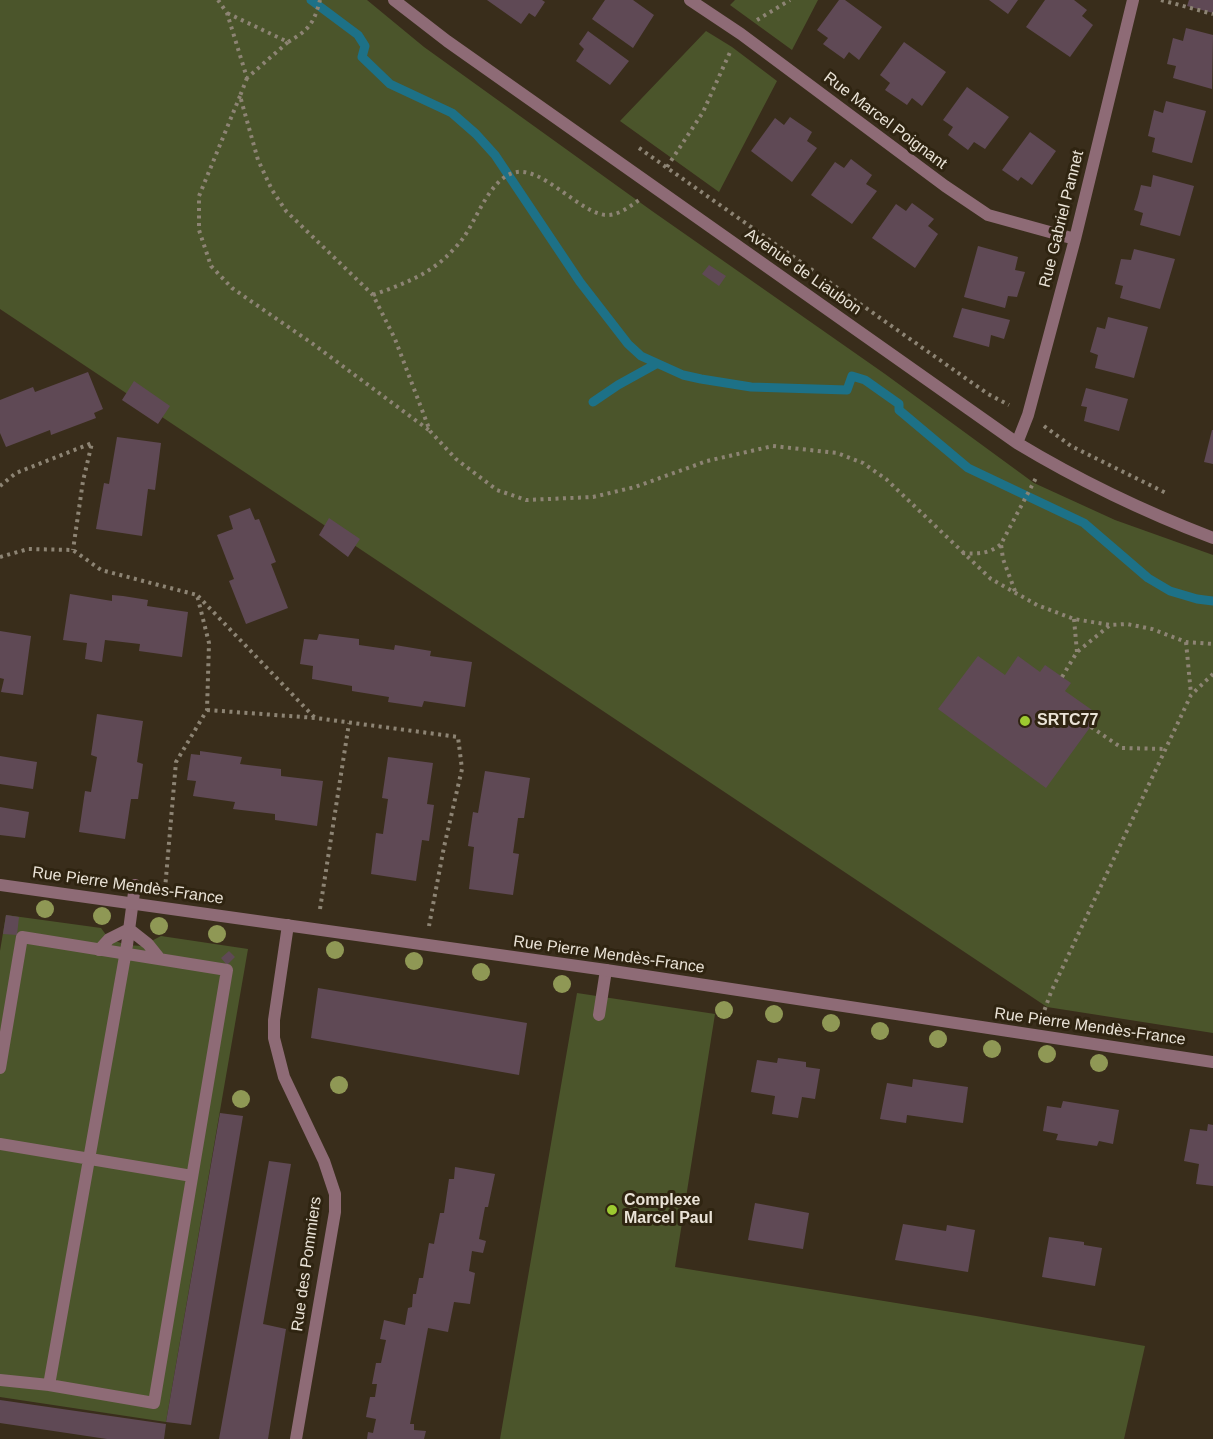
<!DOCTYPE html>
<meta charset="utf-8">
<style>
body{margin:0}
canvas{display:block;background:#392d1b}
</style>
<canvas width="1213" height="1439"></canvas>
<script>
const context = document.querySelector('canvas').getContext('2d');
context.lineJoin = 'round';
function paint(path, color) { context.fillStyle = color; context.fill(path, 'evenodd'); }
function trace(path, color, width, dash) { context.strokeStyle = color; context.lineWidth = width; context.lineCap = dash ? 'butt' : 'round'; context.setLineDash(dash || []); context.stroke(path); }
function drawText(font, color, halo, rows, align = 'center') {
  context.font = font + ' Helvetica,sans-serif'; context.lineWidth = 6; context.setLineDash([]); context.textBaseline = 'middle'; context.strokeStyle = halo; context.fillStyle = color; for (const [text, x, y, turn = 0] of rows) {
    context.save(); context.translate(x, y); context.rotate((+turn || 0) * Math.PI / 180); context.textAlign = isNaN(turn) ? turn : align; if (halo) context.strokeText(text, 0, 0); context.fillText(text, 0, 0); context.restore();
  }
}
paint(new Path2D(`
 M0 0H367L424 47 652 211 885 374 1034 483 1115 520 1213 555V1033L1047 1007 0 309Z
 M735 0H818L792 50 730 5Z
 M706 31 732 47 777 81 719 192 620 121Z
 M6 915 101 928 109 939 127 945 142 946 161 936 248 949 166 1422 0 1397V951Z
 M577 993 715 1014 675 1267 976 1316 1145 1346 1124 1439H500Z`), '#4b552b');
trace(new Path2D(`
 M311 0 358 35 365 46 362 57 390 84 452 113 476 134 495 155 580 282 628 344 641 356 683 375 701 379 751 387 847 390 852 376 865 380 899 404V410L968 468 1084 523 1148 578 1170 591 1197 599 1213 601
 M593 402 618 385 656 364`), '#1d7187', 9);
paint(new Path2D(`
 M487 0H542L545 2 535 17 529 13 521 24Z
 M605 0H633L654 15 633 48 592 19Z
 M839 0H845L882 27 859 60 849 52 844 59 823 44 828 38 817 30Z
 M989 0H1018L1008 14Z
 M1045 0H1074L1087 10 1082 16 1093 25 1070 57 1026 27Z
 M1189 0H1213V13L1187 6Z
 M1186 28 1213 35 1212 89 1173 78 1176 66 1167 64 1173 38 1183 41Z
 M588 31 629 61 610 85 576 61 584 49 579 44Z
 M904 42 946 72 922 106 912 98 907 105 885 90 890 83 880 75Z
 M967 87 1009 117 985 149 974 142 968 150 948 135 953 127 943 120Z
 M1166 101 1206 111 1192 163 1152 152 1155 138 1148 136 1154 110 1163 113Z
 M790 117 812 132 807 141 817 148 792 182 751 151 775 118 784 125Z
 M1030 132 1056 151 1032 185 1021 177 1018 181 1002 170Z
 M851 159 872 175 866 184 877 191 852 224 811 195 835 162 844 168Z
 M1153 175 1194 186 1180 236 1140 225 1143 213 1134 210 1138 197 1141 185 1151 187Z
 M912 203 934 219 928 226 938 234 915 268 872 238 896 204 906 211Z
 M978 246 1018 257 1015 270 1025 272 1017 297 1008 296 1005 308 964 297Z
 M1134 249 1175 259 1160 309 1120 298 1123 286 1115 284 1121 259 1131 260Z
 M709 265 726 276 719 286 702 274Z
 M962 308 1010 320 1004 339 991 335 989 347 953 337Z
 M1108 317 1148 327 1134 378 1095 368 1098 355 1090 352 1097 327 1105 329Z
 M88 372 103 409 94 413 96 418 51 435 50 430 6 447 0 433V400L33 387 35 392Z
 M134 381 170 406 158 424 122 400Z
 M1086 388 1128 399 1119 431 1084 421 1087 407 1081 406Z
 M1212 430H1213V464L1204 462Z
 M117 437 161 443 155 490 148 489 142 536 96 529 104 483 109 484Z
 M250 508 255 520 259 519 276 562 271 564 288 608 246 624 229 581 234 579 217 535 233 529 229 516Z
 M329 518 360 539 348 557 319 535Z
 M70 594 112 601V595L123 596 148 600 147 606 188 612 182 657 139 651 140 644 105 640 102 662 85 659 87 643 63 640Z
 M0 631 31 636 23 695 1 692 4 679 0 678Z
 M319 634 359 639V645L394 650 395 645 431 651 430 656 472 662 465 707 424 701 422 707 388 702 389 697 352 691V686L312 679 313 666 300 664 304 639 317 640Z
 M978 656 1005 675 1018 656 1040 672 1045 665 1071 683 1065 691 1099 715 1046 788 938 709Z
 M97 714 143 721 137 762 143 764 138 799H131L125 839 79 832 85 791 91 792 97 757 91 755Z
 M200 751 242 757 240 764 281 769V776L323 781 317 826 275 820V814L233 809 235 802 193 796 196 781 187 780 191 754 200 755Z
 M0 756 37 762 33 789 0 784Z
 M388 757 433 763 427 804 434 805 429 841 422 840 416 881 371 874 376 833 383 834 388 799 382 798Z
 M485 771 530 778 524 818H518L513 853 519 854 513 895 469 889 474 847 468 846 473 812 478 813Z
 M0 807 29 812 25 838 0 835Z
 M6 915 19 917 17 935 3 934Z
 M229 951 235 957 227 965 221 958Z
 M318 988 527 1023 519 1075 311 1038Z
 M778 1058 806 1062V1067L820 1069 815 1099 802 1097 798 1118 772 1114 775 1096 751 1092 757 1060 777 1063Z
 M913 1079 968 1087 963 1123 907 1115 906 1123 880 1119 887 1083 912 1087Z
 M1063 1101 1119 1110 1113 1144 1099 1141 1097 1146 1056 1140 1058 1134 1043 1131 1047 1106 1061 1108Z
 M220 1113 243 1116 191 1425 166 1422Z
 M1208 1124 1213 1125V1186L1196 1184 1199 1164 1184 1161 1190 1129 1207 1131Z
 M269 1161 291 1164 263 1324 286 1329 268 1439H219Z
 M455 1167 495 1174 488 1207H485L479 1239 486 1241 483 1253 472 1251 469 1271 475 1273 470 1304 454 1302 448 1332 428 1328 410 1424H414V1430L426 1431 424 1439H367L368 1432 373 1433 376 1419 366 1417 370 1397H375L377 1384H372L376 1363H381L386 1340 380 1339 384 1320 405 1325 408 1308 412 1307 413 1294H416L419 1278H423L429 1243 434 1244 440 1213H444L449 1179H454Z
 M755 1203 809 1213 803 1249 748 1240Z
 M903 1224 946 1231 947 1225 975 1230 968 1272 895 1260Z
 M1049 1237 1084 1242V1245L1102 1248 1095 1286 1042 1277Z
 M0 1400 166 1424 164 1439H107L0 1423Z`), '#5f4955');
trace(new Path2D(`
 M218 0 227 13 247 78 288 42 227 13
 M1161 0 1213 14
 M757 20 790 0
 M288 42C309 30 314 23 320 0
 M247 78 240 96 258 160 272 190 286 211 373 295 395 339 430 431 456 459 497 490 526 500 593 497 635 487 707 461 773 446 837 453 863 463 886 479 991 579 1037 605 1074 619 1110 625 1127 624 1152 629 1186 642 1213 644
 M240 96 199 196V230L211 266 232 288 313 344 430 431
 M639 148 988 394 1009 405
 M667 167 703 112 731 50
 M373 295C398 286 426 276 446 257 452 251 459 244 464 237 477 218 490 180 513 173 540 163 581 215 607 215 619 215 629 207 639 200
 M1044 426 1071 446 1168 494
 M0 486 16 473 92 443 83 481 73 550
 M962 553C978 554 989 554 1001 544
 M0 557 28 549 73 550 101 570 197 595 209 643 207 710 176 762 165 889
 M1015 591 1003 559 1001 544 1036 478
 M198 596 315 718
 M1074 619 1077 652
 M1186 642 1191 694
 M1062 677 1077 652 1109 626
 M207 710 316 718 458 737 462 769 444 847 429 926
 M1091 727 1122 748 1165 749
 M320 909 349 723
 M1042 1017 1051 992 1191 695 1213 674`), '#8d8474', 4, [3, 4.5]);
trace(new Path2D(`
 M99 950 109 939 129 929 148 944 160 959
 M599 1015 606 970
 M0 1068 22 937 227 970 154 1403 49 1385 0 1380
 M0 1144 192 1176
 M49 1385 127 945 135 885`), '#8e6b76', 12);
trace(new Path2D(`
 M394 0 447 41 1017 443C1080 481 1145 512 1213 538
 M690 0 741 34 945 186 988 215 1075 239
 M1017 443 1028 415 1075 239 1133 0
 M0 885 606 970 1213 1062
 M288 925 274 1020V1038L284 1077 324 1161 335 1194V1212L296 1439`), '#8e6b76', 12);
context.fillStyle = '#8f9855';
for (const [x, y] of [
 [45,909],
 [102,916],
 [159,926],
 [217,934],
 [335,950],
 [414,961],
 [481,972],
 [562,984],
 [724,1010],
 [774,1014],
 [831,1023],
 [880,1031],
 [938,1039],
 [992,1049],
 [1047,1054],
 [1099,1063],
 [339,1085],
 [241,1099]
]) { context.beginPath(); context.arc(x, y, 9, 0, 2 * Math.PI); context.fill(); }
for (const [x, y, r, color] of [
 [1025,721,6,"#9dca30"],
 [612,1210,6,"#9dca30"]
]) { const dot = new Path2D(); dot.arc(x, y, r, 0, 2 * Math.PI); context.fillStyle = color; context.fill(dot); trace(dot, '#2f2411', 2); }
drawText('16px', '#eae3d7', '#2f2411', [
 ["Rue Marcel Poignant",885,121,37],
 ["Rue Gabriel Pannet",1062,219,-76],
 ["Avenue de Liaubon",803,272,35],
 ["Rue Pierre Mendès-France",128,886,8],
 ["Rue Pierre Mendès-France",609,955,8],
 ["Rue Pierre Mendès-France",1090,1027,8],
 ["Rue des Pommiers",307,1264,-82]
]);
drawText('bold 16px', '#eae3d7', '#2f2411', [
 ["SRTC77",1037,721],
 ["Complexe",624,1201],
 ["Marcel Paul",624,1219]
], 'left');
</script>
